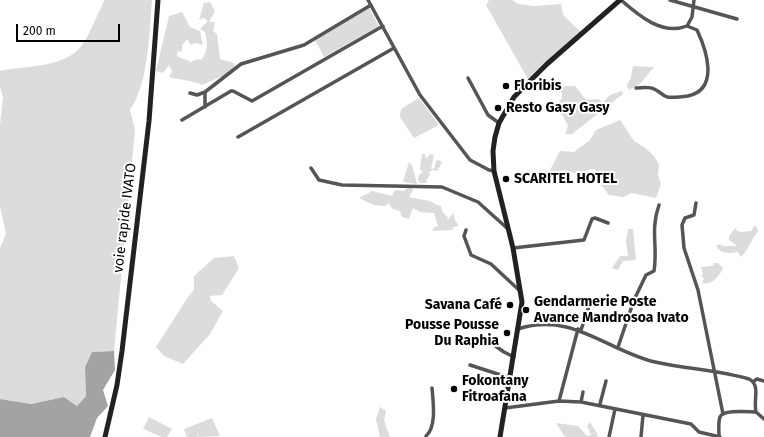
<!DOCTYPE html>
<meta charset="utf-8">
<style>
body{margin:0}
#map{position:relative;width:764px;height:437px;overflow:hidden;background:#fff;font-family:"Fira Sans",sans-serif}
canvas{display:block}
.scale{position:absolute;left:16px;top:24px;width:104px;height:18px;box-sizing:border-box;border:2px solid #000;border-top:0;padding-left:5px;font-size:12px;line-height:14px;white-space:nowrap;color:#000;-webkit-text-stroke:3px #fff;paint-order:stroke}
</style>
<div id="map">
<canvas width="764" height="437"></canvas>
<div class="scale">200 m</div>
</div>
<script>
const context = document.querySelector('canvas').getContext('2d');
context.lineJoin = 'round';
function paint(path, color) { context.fillStyle = color; context.fill(path, 'evenodd'); }
function trace(path, color, width, dash) { context.strokeStyle = color; context.lineWidth = width; context.lineCap = dash ? 'butt' : 'round'; context.setLineDash(dash || []); context.stroke(path); }
function drawText(font, color, halo, rows, align = 'center') {
  context.font = font + ' "Fira Sans",sans-serif'; context.lineWidth = 4; context.setLineDash([]); context.textBaseline = 'middle'; context.strokeStyle = halo; context.fillStyle = color; for (const [text, x, y, turn = 0] of rows) {
    context.save(); context.translate(x, y); context.rotate((+turn || 0) * Math.PI / 180); context.textAlign = isNaN(turn) ? turn : align; if (halo) context.strokeText(text, 0, 0); context.fillText(text, 0, 0); context.restore();
  }
}
paint(new Path2D(`
 M104 0H152C149 34 149 82 130 110L135 130 114 351 92 352 85 367 86 396 77 406 64 397 31 404 0 399V248L6 234 0 207V125L3 97 0 87V71C25 65 65 69 82 45 90 34 95 19 102 6Z
 M489 0H512L518 4 534 6 561 4 563 15 582 33 529 81 486 5Z
 M210 2 215 11 209 22H215L213 31 217 34 220 59 234 63 235 66 227 74 202 85C191 80 180 80 169 77L172 71 169 65 163 73 156 71 169 16 182 12 190 27 200 31 203 45 195 43 191 45 187 39 182 45V52L178 51 177 56 191 62 198 59 201 60C208 51 208 43 205 32L200 29 208 21 204 18 199 20 204 3Z
 M369 8 379 26 324 57 315 40Z
 M633 66 654 67 640 84 629 90 627 86 631 77Z
 M566 86H575L586 100 598 99 603 102 610 95 622 91 623 94 572 134H565L568 126 563 116 554 109 562 98V93L556 88Z
 M419 98 439 125 414 138 400 117 401 109Z
 M620 120 634 141 644 147 654 156 659 165 658 175 661 184 656 198 632 193 623 197 609 195 601 185 595 169 586 170 583 176 565 170 556 173 550 170 560 151 574 152 590 140 596 130Z
 M422 154H425L426 159 430 154 434 155 431 169 435 168V164L437 160 441 161 442 163 437 171 432 170 429 172 430 175 426 181 427 183H420L418 180 419 175 423 172 420 169Z
 M409 162 412 165 417 184 403 182Z
 M408 187H412L413 190 409 197 430 201 437 205 441 206 442 211 448 218 447 221 453 213 455 220 459 226 453 227V230L432 231 434 227 438 226 434 213 420 212 413 208 409 219 402 217 400 211 393 209 388 203 386 206 374 205 359 198 372 191 392 196 394 191 398 190 404 191Z
 M737 226 736 230 741 232 751 231 754 226 757 227 758 232C751 239 749 249 741 257L738 252C730 254 720 254 716 246L720 244 723 246H737L729 240V236Z
 M628 229H633L636 260 623 261 618 270 612 268 620 256H628L626 241Z
 M234 256 239 268 222 295 210 296 211 301 223 311 210 334 183 364 164 356 156 347 188 297 194 290V276L214 258Z
 M714 263H718L723 268C719 277 711 286 702 283L704 278 701 276 703 274 701 267 713 266Z
 M380 407 386 411 384 420 390 437H380L376 419Z
 M149 417 172 429 167 437H162L143 429Z
 M212 418 220 436 199 437 197 433 198 437H187L184 429Z
 M590 422 598 435 597 437H565L556 423 578 426 587 436 591 435 587 426Z`), '#dcdcdc');
paint(new Path2D(`
 M114 351 115 370 103 390 108 406 97 418 90 437H0V399L31 404 64 397 77 406 86 396 85 367 92 352Z`), '#a3a3a3');
trace(new Path2D(`
 M368 0 420 95 470 160 489 170 494 171
 M621 0C638 15 662 36 687 26L692 17 694 0
 M670 0 737 19
 M468 78 488 115 499 123
 M636 88C641 88 649 86 654 89 659 91 662 95 667 97 674 98 681 97 688 96 720 89 706 49 697 30L687 26
 M205 92V107
 M190 93 197 95 205 92 241 64 304 45 371 5
 M182 120 231 91H233L252 101 383 26
 M238 137 394 48
 M311 168 319 180 342 185 442 187 478 202 508 229
 M696 203 694 215 685 218 682 225 684 248 698 290 723 414
 M466 230 464 236 471 255 491 264 520 291
 M513 248 584 240 592 219 595 218 608 223
 M518 329C572 311 607 351 655 362 686 369 718 370 749 379 761 385 753 400 756 412L764 419
 M581 330 590 303
 M484 338 504 352 514 357
 M618 347 634 300 646 275 654 271C658 247 650 230 659 205
 M470 365 510 378
 M754 381 757 379 764 381
 M559 401 578 329
 M581 402 583 392
 M600 404 606 381
 M505 408 559 401 581 402 691 424 699 432 720 437
 M426 436C437 427 433 401 432 388
 M719 436C719 430 718 422 720 417 723 409 749 412 756 412
 M609 437 615 409
 M641 437 643 415`), '#555', 3.5);
trace(new Path2D(`
 M105 437 117 385 122 351 149 121 158 0
 M500 437 522 302 513 248 494 171 493 151 495 137 499 123 514 97 547 64 620 0`), '#222', 5);
for (const [x, y, r, color] of [
 [506,86,4,"#000"],
 [498,108,4,"#000"],
 [506,179,4,"#000"],
 [510,305,4,"#000"],
 [526,310,4,"#000"],
 [507,333,4,"#000"],
 [454,389,4,"#000"]
]) { const dot = new Path2D(); dot.arc(x, y, r, 0, 2 * Math.PI); context.fillStyle = color; context.fill(dot); trace(dot, '#fff', 1.5); }
drawText('bold 14px', '#000', '#fff', [
 ["Floribis",514,86],
 ["Resto Gasy Gasy",506,108],
 ["SCARITEL HOTEL",514,179],
 ["Gendarmerie Poste",534,302],
 ["Avance Mandrosoa Ivato",534,318],
 ["Savana Café",502,305,"right"],
 ["Pousse Pousse",499,325,"right"],
 ["Du Raphia",499,341,"right"],
 ["Fokontany",462,381],
 ["Fitroafana",462,397]
], 'left');
drawText('14px', '#000', '#fff', [
 ["voie rapide IVATO",125,218,-83]
]);
</script>
